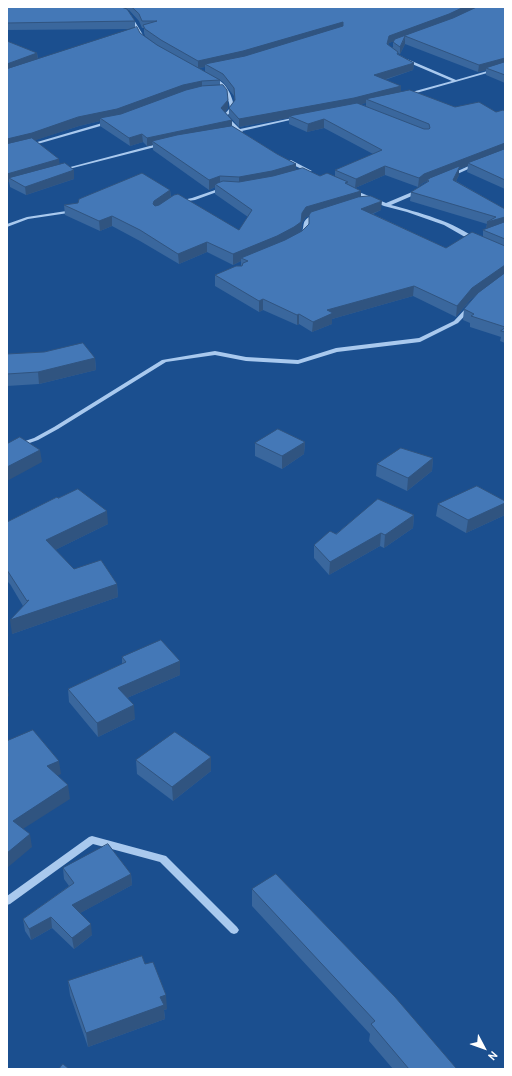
<!DOCTYPE html>
<style>
body{margin:0}
#map{position:relative;width:512px;height:1076px;overflow:hidden;background:#1b4f8f;font-family:Cabin,sans-serif}
canvas{display:block}
.frame{position:absolute;inset:0;border:8px solid #fff;pointer-events:none}
.north{position:absolute;left:464px;top:1028px;width:40px;height:40px;-webkit-text-stroke:3px #1b4f8f;paint-order:stroke;rotate:131deg;font-size:11px;font-weight:700;line-height:16px;text-align:center;color:#fff}
.north::after{content:'';display:block;margin:auto;width:14px;height:18px;background:#fff;clip-path:polygon(50% 0,100% 100%,50% 72%,0 100%)}
</style>
<div id="map">
<canvas width="512" height="1076"></canvas>
<div class="frame"></div>
<div class="north">N</div>
</div>
<script>
const context = document.querySelector('canvas').getContext('2d');
context.lineJoin = 'round';
function paint(path, color) { context.fillStyle = color; context.fill(path, 'evenodd'); }
function trace(path, color, width, dash) { context.strokeStyle = color; context.lineWidth = width; context.lineCap = dash ? 'butt' : 'round'; context.setLineDash(dash || []); context.stroke(path); }
paint(new Path2D(`
 M129 15H131L143 35 147 40 146 41H144L139 36Z
 M405 59H407L456 80 505 66V68L409 95H408V93L452 81 405 61Z
 M212 78C225 79 233 96 234 108L227 116 240 129 297 117 299 118 242 131 243 132 241 133 238 132 229 133V131L236 130 223 116 230 108C228 94 223 87 212 80Z
 M109 121H111V123L41 143 29 146 27 145Z
 M161 143 163 144V145L61 171 59 170Z
 M287 160H291L312 171 308 172 287 162Z
 M473 164 477 165 453 176 449 175Z
 M221 188 225 189 195 200 180 202 178 201 192 198Z
 M350 190H354L386 203 417 190H421V192L391 205C417 212 456 222 477 240L472 241 444 225 407 212 384 206 350 192Z
 M73 210 75 211V212L28 219 7 227V224L27 217Z
 M315 214 319 215C317 217 313 218 311 220 306 225 309 231 305 236H301L300 235C307 226 298 221 315 214Z
 M470 305 473 307 458 323 420 342 337 352 298 364 246 361 215 355 166 362 58 429 38 440 7 451V447L34 438 54 427 162 360 215 351 246 357 298 360 336 348 419 338 454 321 468 306Z
 M92 836 166 856 237 927 239 930 237 933 234 934 231 933 160 862 93 844 10 904 7 905V896L89 837Z`), '#a9c9ee');
paint(new Path2D(`
 M7 7H505V83L486 75V70L478 72 405 44 400 54 398 53V54L414 63 413 70 385 80 401 86V92L455 107 496 112 505 111V189L467 172 468 166 459 169V175L456 181 505 209V343L500 341 501 337 470 327V323L463 320 464 309 476 295 471 299 456 317 413 296 332 319V324L312 332 299 324 297 325 263 310 259 312 215 286V275L241 266V261L233 265 207 252 179 264 140 241 112 226 100 231 65 215 64 205 170 190 171 197 239 230 248 217 215 194V187L209 190 153 150V145L147 146 143 142 130 146 100 126V121L79 126 35 140 59 165 74 179 26 195 10 187 9 182H7V41L37 53 38 59 134 29 7 30ZM127 10H129L139 21 142 28H144V33L145 36 157 45 140 33 135 28V21ZM394 41 393 42V48L388 45 389 43ZM205 67V72L199 68ZM220 80 223 82 234 96 235 101 229 108V116L239 127 289 118V124L307 132 324 128 373 154 335 170V177L320 176 296 170V164L277 154 232 126V120L225 112 228 108V100L220 85ZM366 103V106L360 104ZM385 175 418 187 423 183 427 181V182L411 192 410 201 487 224 486 229 483 230V236L446 248 373 214 381 210 361 197V191L355 188ZM309 216V225L301 231 302 223 306 217Z
 M7 354 95 358 96 370 39 384 7 386Z
 M305 442 304 454 282 469 255 456V443Z
 M433 458 432 471 407 491 376 476 377 464Z
 M505 501V515L466 533 436 516 438 504Z
 M414 515 413 528 384 548 380 546 329 575 314 558V545L336 534Z
 M7 522 108 524 55 550 74 569 117 584 118 597 12 634 23 606 10 584 7 581Z
 M122 657 180 675 127 698 135 719 98 737 69 702 68 689 122 664Z
 M211 757V771L173 801 137 774 136 760Z
 M63 868 131 874 132 885 80 913 92 935 74 949 52 928 31 940 25 931 23 919 69 886 64 879Z
 M252 889 456 1068 455 1069H393L369 1041 370 1034 252 906Z
 M145 964 167 1009 164 1010 165 1019 88 1047 70 995 68 981Z`), '#3a679d');
paint(new Path2D(`
 M464 7H478L448 22 405 36V44L400 54V47L405 38 389 43 386 51 387 44 389 36Z
 M343 22V29L243 59 205 64V67L198 68V61Z
 M37 53 38 61 7 72V64Z
 M505 58V65L486 68V70L478 72 479 65Z
 M414 63 413 70 374 83V75Z
 M202 81V88L118 117 100 118V121L79 126 33 141 7 147V139L183 85Z
 M401 86V94L366 99V103L354 106 289 116V118L239 127V119Z
 M228 100V108L222 116 221 108Z
 M324 119V128L307 132 308 124Z
 M232 120V128L152 141 153 145 147 146V138Z
 M142 134 143 142 130 146 129 138Z
 M505 143V151L468 163V166L459 169V175L452 189 427 180V181L423 183 418 187 419 178 424 174Z
 M59 159 60 167 9 178V182H7V174Z
 M296 164V173L239 186V177Z
 M385 166V175L355 188 356 179Z
 M74 170V179L26 195 25 187Z
 M220 176V186L215 184V187L209 190V180Z
 M170 190 171 200 154 211 153 204 154 201Z
 M361 191V201L306 217 302 223 301 232 277 246 241 258V261L233 265V254L302 213 306 207Z
 M382 201 381 210 361 218V209Z
 M112 216V226L100 231 99 221Z
 M505 217V226L486 231 487 222Z
 M207 242V252L179 264 178 254Z
 M505 265V275L471 299 456 317 457 306 472 288Z
 M414 286 413 296 332 319V324L312 332 313 322 327 310Z
 M263 299V310L259 312V301Z
 M299 314V324L297 325V315Z
 M95 358 96 370 39 384 38 372Z
 M305 442 304 454 282 469V456Z
 M40 450 42 462 7 481V467Z
 M433 458 432 471 407 491 408 478Z
 M505 503V515L466 533 468 520Z
 M107 511 108 524 47 554 46 540Z
 M414 515 413 528 384 548 385 535Z
 M381 533 380 546 329 575 330 562Z
 M117 584 118 597 12 634 10 620 28 614 27 601Z
 M180 661V675L120 701 118 688Z
 M7 686 9 696 7 697Z
 M134 705 135 719 98 737 97 723Z
 M211 757V771L173 801 172 787Z
 M59 761 61 774 49 780 47 766Z
 M68 785 70 799 15 834 13 821Z
 M30 834 32 847 7 868V853Z
 M131 874 132 885 73 917 72 905Z
 M51 917 52 928 31 940 29 929Z
 M91 924 92 935 74 949 72 938Z
 M166 995 167 1009 164 1010 165 1019 88 1047 86 1033 160 997Z`), '#305480');
const building = new Path2D(`
 M7 7H121L127 9 135 21 7 23Z
 M132 7H464L449 14 389 36 387 44 398 52 397 54 414 63 374 75 401 86 354 98 239 119 229 108 235 100 234 88 223 74 205 64 245 56 343 26V22L243 51 198 61 161 40 145 29 143 25 157 21H142L139 14Z
 M477 7H505V58L479 65 405 36 400 47 393 42 395 39 453 18Z
 M137 27 140 33 157 45 220 80 202 81 183 85 117 109 78 117 32 133 7 139V69Z
 M7 41 37 53 7 64Z
 M505 62V75L486 68Z
 M223 85 227 90 228 100 221 108 232 120 147 138 142 134 129 138 100 118 121 114 186 90 202 86Z
 M410 90 455 107 479 102 496 112 503 110 505 111V143L424 174 419 178 385 166 356 179 335 170 382 150 324 119 308 124 289 116 357 103 424 129H429L430 128 429 124 366 99Z
 M232 126 277 154 296 164 272 171 239 177 220 176 209 180 152 141 177 135Z
 M32 138 59 159 7 174V144Z
 M505 149V180L468 163Z
 M65 163 74 170 25 187 9 178Z
 M460 166 453 180 505 209V217L487 222 496 217 411 192 429 181 427 180 430 178Z
 M303 168 320 176 327 173 348 182 345 183 361 191 306 207 302 213 301 222 294 227 277 236 233 254 207 242 178 254 140 230 112 216 99 221 64 205 78 203 79 199 142 173 170 190 154 201 153 204 155 206 159 205 174 195 178 194 239 230 252 210 215 184 223 181 239 182 273 176Z
 M371 196 382 201 361 209 446 248 472 232 505 246V265L472 288 457 306 414 286 327 310 333 313 313 322 299 314 297 315 263 299 259 301 215 275 236 266H242L243 263 248 261 241 258 285 240 302 231 309 224V215L311 212 358 197Z
 M505 222V239L483 230Z
 M505 273V327L471 316 474 314 464 309 478 293Z
 M505 328V332L501 331Z
 M83 343 95 358 38 372 7 374V354L44 352Z
 M278 429 305 442 282 456 255 443Z
 M20 437 40 450 7 467V444Z
 M401 448 433 458 408 478 377 464Z
 M477 486 505 501V503L468 520 438 504Z
 M78 489 107 511 46 540 74 569 101 560 117 584 10 620 29 600 27 601 7 570V522L57 497 58 498Z
 M378 499 414 515 385 535 381 533 330 562 314 545 330 531 336 534Z
 M161 640 180 661 118 688 134 705 97 723 68 689 126 662 122 657Z
 M33 730 59 761 47 766 68 785 13 821 30 834 7 853V741Z
 M175 732 211 757 172 787 136 760Z
 M108 844 131 874 72 905 91 924 72 938 51 917 29 929 23 919 74 883 63 868Z
 M276 874 395 997 456 1068 454 1069H409L371 1024 375 1021 252 889Z
 M142 956 145 964 153 962 166 995 160 997 164 1005 86 1033 68 981Z
 M63 1064 69 1069H59Z`);
paint(building, '#4478b7');
trace(building, '#305480', 1);
</script>
